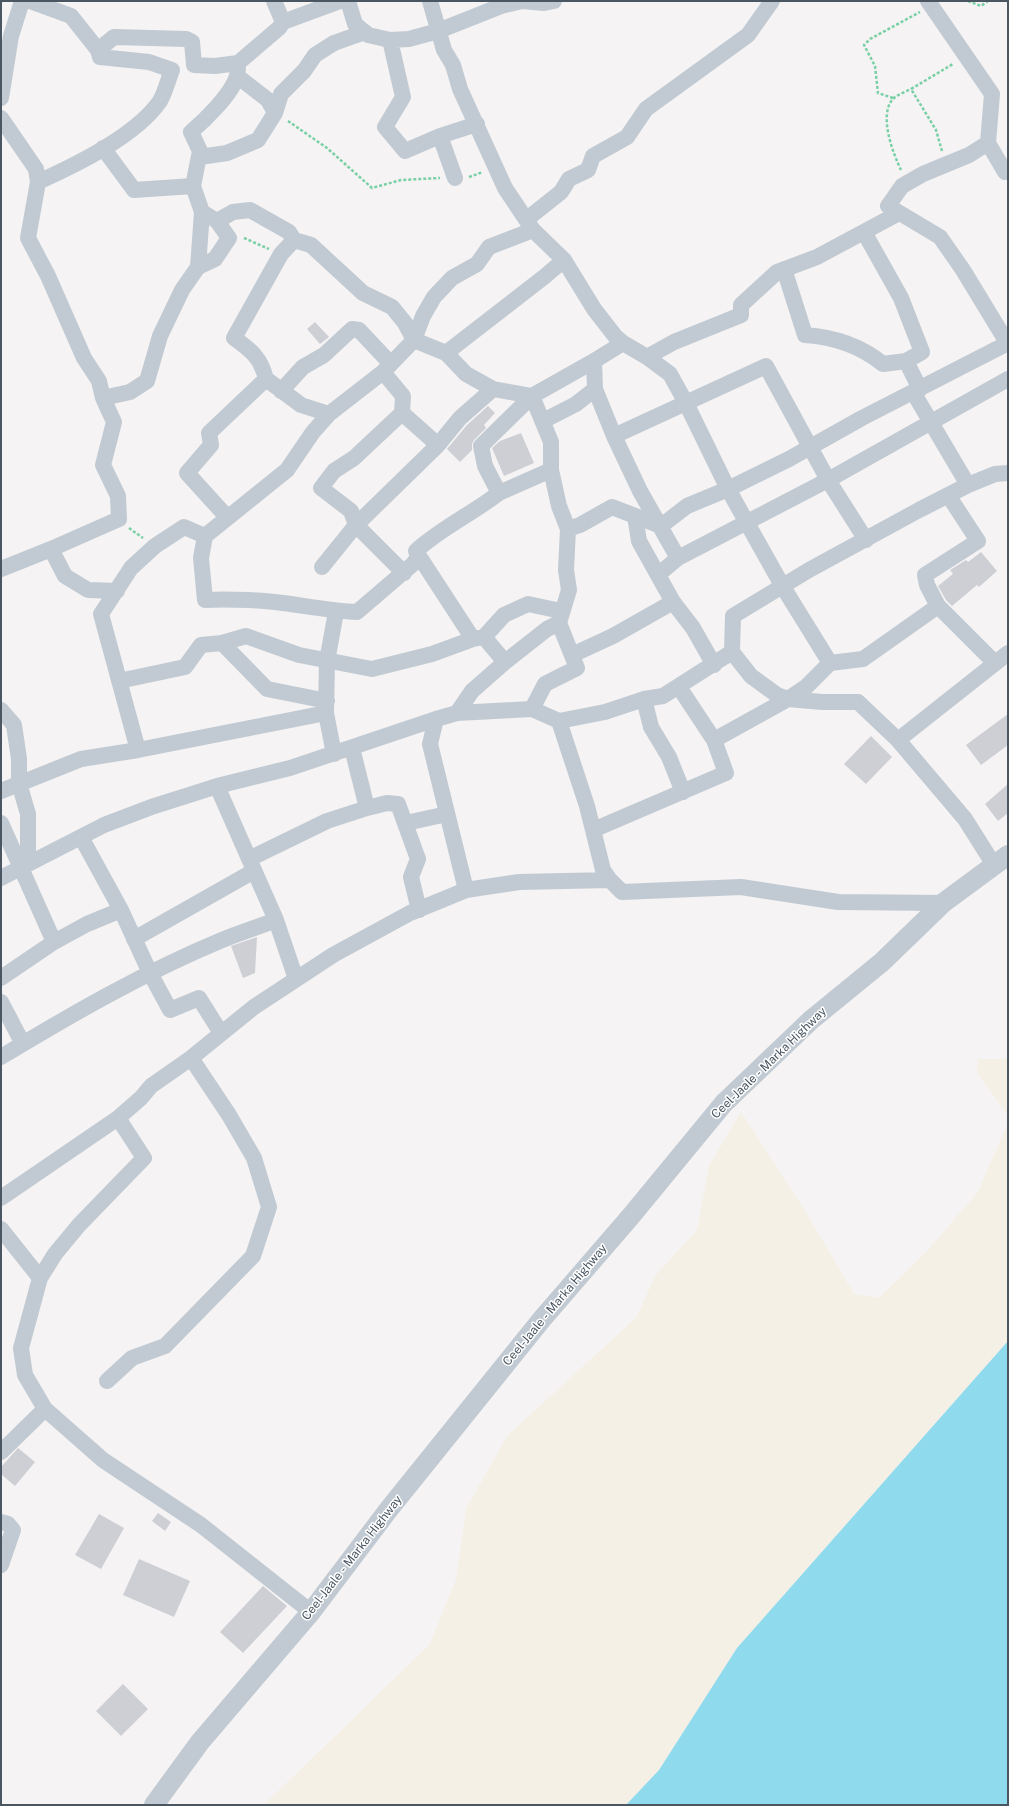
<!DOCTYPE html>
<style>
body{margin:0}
#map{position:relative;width:1009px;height:1806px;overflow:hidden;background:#f5f3f3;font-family:"Public Sans",sans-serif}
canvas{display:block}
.frame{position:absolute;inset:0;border:2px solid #4a5661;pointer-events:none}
</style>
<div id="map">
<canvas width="1009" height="1806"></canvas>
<div class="frame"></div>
</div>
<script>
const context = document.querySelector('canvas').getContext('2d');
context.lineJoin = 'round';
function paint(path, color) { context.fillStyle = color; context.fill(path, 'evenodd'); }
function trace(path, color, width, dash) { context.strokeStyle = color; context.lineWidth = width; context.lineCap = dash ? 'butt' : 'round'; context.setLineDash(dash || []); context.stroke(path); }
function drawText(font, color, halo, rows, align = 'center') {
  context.font = font + ' "Public Sans",sans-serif'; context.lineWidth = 3; context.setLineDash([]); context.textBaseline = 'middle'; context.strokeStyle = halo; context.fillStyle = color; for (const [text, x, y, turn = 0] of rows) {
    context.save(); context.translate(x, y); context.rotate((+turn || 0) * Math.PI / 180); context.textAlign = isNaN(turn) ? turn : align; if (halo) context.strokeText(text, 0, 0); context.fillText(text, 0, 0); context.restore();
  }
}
paint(new Path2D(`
 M978 1059H1008V1115L977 1073Z
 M741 1112 802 1206 854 1294 879 1298 928 1250 978 1192 1008 1123V1341L737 1648 659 1770 626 1805H264L430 1644 456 1580 466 1509 507 1436 637 1317 655 1276 697 1230 709 1166Z`), '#f5f0e5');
paint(new Path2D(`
 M1008 1341V1805H626L659 1770 737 1648Z`), '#90daee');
paint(new Path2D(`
 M315 322 329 337 320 344 307 329Z
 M488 406 495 413 484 425 486 428 474 440 472 444V450L460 462 447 449 467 425Z
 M521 433 534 463 504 476 492 448 500 441Z
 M981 552 997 571 979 587 977 585 952 606 946 600 938 586 953 574 950 570 966 560 968 562Z
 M1008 714V745L981 765 966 745Z
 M871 736 892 757 866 784 844 764Z
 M1008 784V813L998 821 985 804Z
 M257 937 255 973 243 978 231 946Z
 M18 1448 35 1462 15 1486 1 1474V1467Z
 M158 1513 171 1522 165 1531 152 1521Z
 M99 1514 124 1528 101 1569 75 1555Z
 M139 1559 190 1581 174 1617 123 1595Z
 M263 1586 287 1606 243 1653 220 1632Z
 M123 1684 148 1709 121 1736 96 1711Z`), '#cdcfd5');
trace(new Path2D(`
 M968 1 981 6 988 1
 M893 98 878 93 875 66 864 45 870 39 920 12
 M288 121 327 148 372 188 401 180 440 178
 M942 151 936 130 911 89 953 64
 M901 170C893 153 879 117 892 100 896 95 905 92 911 89
 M469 177 483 172
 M244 238 269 249
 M129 528 143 538`), '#7ad0a6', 2.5, [3, 2]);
trace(new Path2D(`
 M30 1 71 16 98 50 100 57 149 62 172 70C168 80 165 93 160 101 136 136 76 165 38 182
 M348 1 355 24 368 35 390 40 409 39 438 31 501 6 522 1 544 3 554 1
 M430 1 444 50 453 65 460 89 505 188 533 230 564 260 594 309 615 336 623 343 647 357 670 374 686 403 728 489 783 587 830 663
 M928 1 992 94 988 143 969 155 923 174 902 186 888 206 940 237 963 270 1008 344
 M283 22 340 1
 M390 40 403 97 385 127 405 151 440 136 477 124
 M98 50 114 37 186 39 192 42 194 65 215 66 238 63 279 28 283 22 274 1
 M237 76 268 100 275 113
 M1 98 11 36 22 1
 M1 118 36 169 38 182 28 238 48 276 84 358 99 381 103 398 114 422 103 465 118 496 119 519 51 549 1 569
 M440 136 455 178
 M988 143 1005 172 1008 171
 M103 148 134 190 193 186
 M200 157 227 153 258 140 275 113 281 94 304 71 315 55 334 43 365 32
 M527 219 561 192 569 179 588 170 593 156 627 137 646 109 748 35 772 1
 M217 221 233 212 250 210 289 232 294 240 311 245 363 293 392 307 405 323 414 340 446 353 466 374 493 389 532 396 551 442V470L559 506 568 529 566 570 569 590 559 623 547 629 505 662 472 691 457 713
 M864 232 901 298 922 352 906 361
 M198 267 202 212 193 186 200 151 191 132C205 120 232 94 237 76 238 72 238 67 238 63
 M784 269 805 335C834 337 861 346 883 364L906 361 920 389
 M623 343 594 361 595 389 614 436 640 491 678 558
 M446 353 544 277 564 260
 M647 357 674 342 741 315V305L777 272 817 257 899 213
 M383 372 403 396 402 413 438 445
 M266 379 301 405 329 414 383 372 414 340 423 316 434 297 452 278 477 264 489 247 533 230
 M281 391 303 367 324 355 352 329 359 330 391 364
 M913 392 968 485
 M103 398 130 392 147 381 160 336 182 290 198 267 215 259 229 238 217 221 202 212
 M402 413 354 458 334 471 321 488 351 511 356 525 404 573
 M543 421 576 404 595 389
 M614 436 766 366 828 480 866 540
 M499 493 551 470
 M635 516 639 541 673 602 693 628 714 665
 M227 517 187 473 211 445 209 433 266 379C261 358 251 350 234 338L281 254 294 240
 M568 529 580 525 612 507 661 526 687 506 728 489 789 459 862 418 1008 343
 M205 536 201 558 205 600C228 599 252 600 275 602 302 605 329 611 357 612L413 564 419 556 416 551C441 528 472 514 499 493L485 466 481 446 532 396 594 361
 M51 549 65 576 88 590 117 591
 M419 556 473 639
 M322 567 356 525 438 445 460 418 493 389
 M659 574 678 558 828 480 1008 379
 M938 606 927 585 925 575 978 541 948 495
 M484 637 505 662
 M222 643 267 689 327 701
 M732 652 751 676 777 695 788 699 822 702H858L898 740 965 819 994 865
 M572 655 613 636 673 602
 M119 681 185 667 201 645 222 643 246 636 299 655 372 669 432 654 473 639 484 637 504 615 528 604 561 611
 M644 699 651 727 669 757 683 792
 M532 709 545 684 577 668 559 623
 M1 710 14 725 19 759V783L28 814V850L21 869
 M436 719 430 744 466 890
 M559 721 587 806 603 870 610 880
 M714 740 788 699 807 686 830 663 863 659 938 606 995 663
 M898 740 1008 653
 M352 748 367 808 387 803 398 804 418 859 411 877 419 910
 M138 750 101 614 131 568 155 546 184 527 205 536 287 470 313 432 329 414
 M334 754 326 713 327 661 336 612
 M217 786 276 920 296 979
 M1 791 81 759 138 750 326 713
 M1 823 54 942
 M406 823 447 814
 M593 830 726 773 714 740 679 687
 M81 837 121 910 150 973 170 1010 199 998 221 1033
 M249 859 327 821 367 808
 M1 878 104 825 154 806 217 786 290 768 436 719 457 713 532 709 559 721 605 712 644 699 663 696 732 652 733 616 809 570 919 510 968 485 995 474 1008 473
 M134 939 254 871
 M1 978 54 942 87 924 121 910
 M1 1002 23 1044
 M1 1057C72 1014 145 972 222 940 239 933 258 927 276 920
 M118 1118 144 1158 79 1225 55 1254 40 1278 21 1348 25 1375 45 1409 103 1460 201 1525 311 1612
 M1 1198 118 1118 141 1098 151 1086 191 1058 254 1007 333 955 410 913 466 890 519 882 610 880 622 892 741 887 838 902 943 903
 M1 1229 40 1278
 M107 1381 132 1358 165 1346 253 1256 269 1207 254 1158 229 1115 191 1058
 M1 1452 45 1409
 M1 1522 8 1524 13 1530 1 1565`), '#c1cad2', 16);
trace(new Path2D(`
 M154 1805 200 1742 311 1612 389 1509 542 1319 631 1216 724 1103 811 1020 882 962 943 903 1008 855`), '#c1cad2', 20);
drawText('12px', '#4a5661', '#fff', [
 ["Ceel-Jaale - Marka Highway",769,1063,-44],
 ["Ceel-Jaale - Marka Highway",555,1305,-50],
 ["Ceel-Jaale - Marka Highway",352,1558,-52]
]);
</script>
